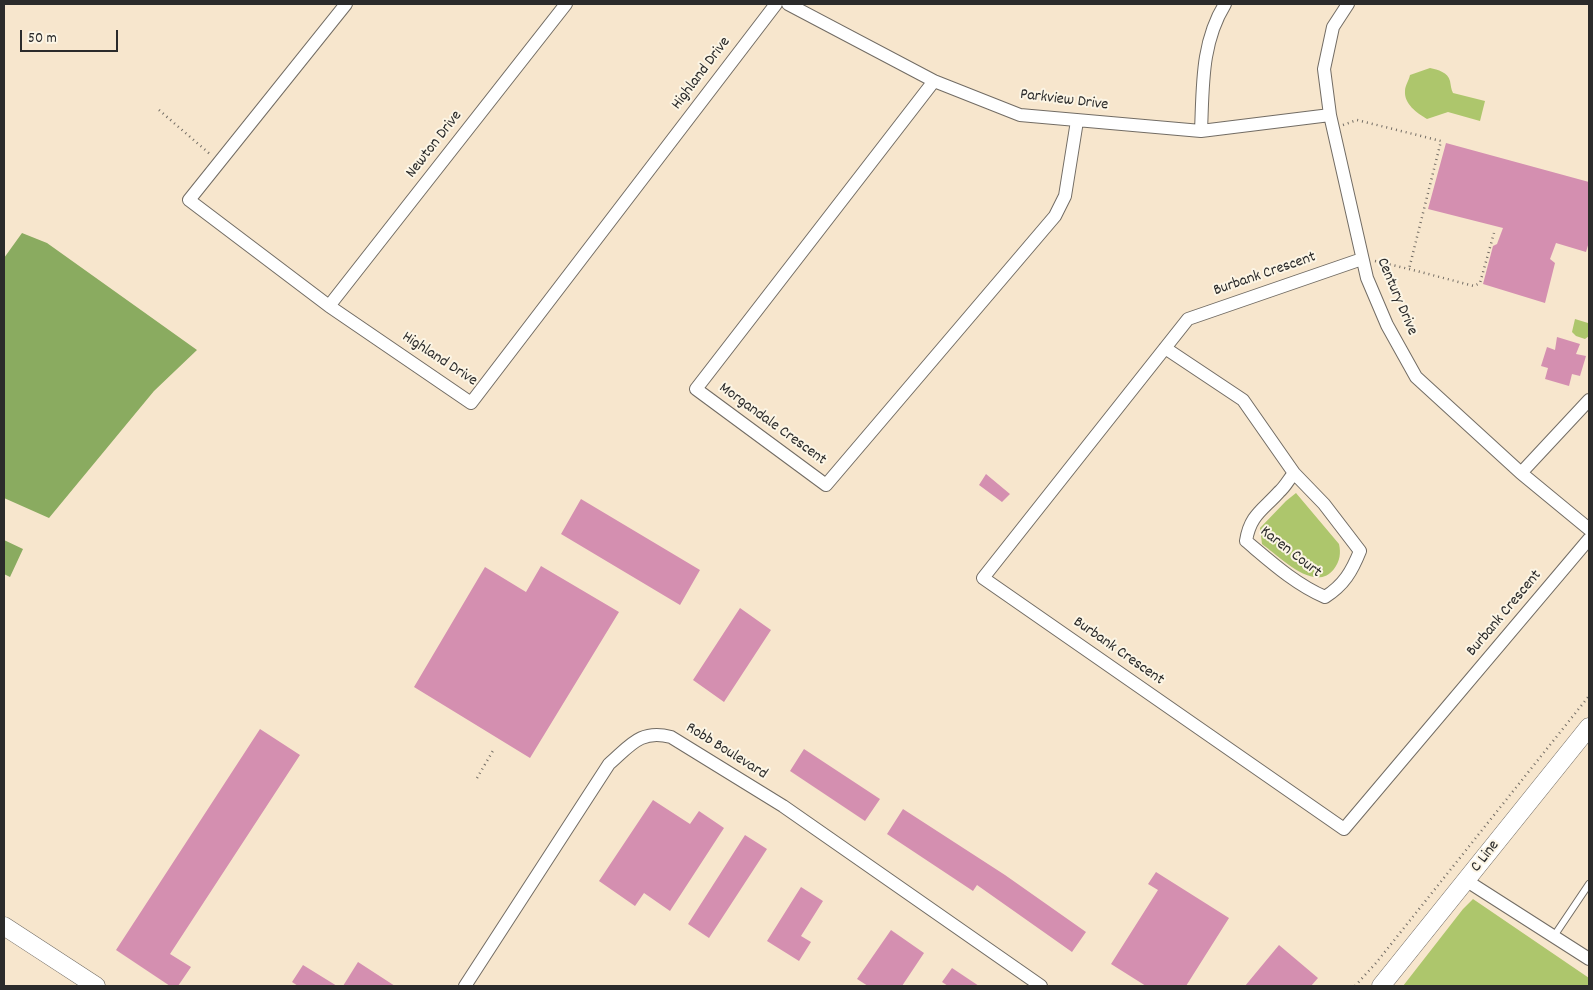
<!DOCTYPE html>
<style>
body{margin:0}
#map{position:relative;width:1593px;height:990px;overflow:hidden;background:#f7e6cd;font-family:Dekko,sans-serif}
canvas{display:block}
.frame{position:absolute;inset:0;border:5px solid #2b2b2b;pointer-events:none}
.scale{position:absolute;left:20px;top:30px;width:98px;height:22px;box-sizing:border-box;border:2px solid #2b2b2b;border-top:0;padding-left:6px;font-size:15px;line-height:18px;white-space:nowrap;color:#2b2b2b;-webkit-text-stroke:4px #fcf5e5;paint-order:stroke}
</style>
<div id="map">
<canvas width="1593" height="990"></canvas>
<div class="frame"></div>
<div class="scale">50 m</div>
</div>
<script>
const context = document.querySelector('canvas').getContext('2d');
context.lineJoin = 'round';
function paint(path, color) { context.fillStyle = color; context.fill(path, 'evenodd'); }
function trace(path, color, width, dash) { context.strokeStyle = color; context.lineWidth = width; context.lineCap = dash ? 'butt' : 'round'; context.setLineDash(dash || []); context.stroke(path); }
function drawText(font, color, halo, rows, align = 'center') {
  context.font = font + ' Dekko,sans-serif'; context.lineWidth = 4; context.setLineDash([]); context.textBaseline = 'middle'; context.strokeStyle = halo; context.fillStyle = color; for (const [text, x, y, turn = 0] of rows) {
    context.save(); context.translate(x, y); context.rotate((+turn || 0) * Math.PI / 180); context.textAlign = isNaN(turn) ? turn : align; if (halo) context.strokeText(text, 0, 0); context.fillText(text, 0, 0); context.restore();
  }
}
paint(new Path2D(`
 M1430 68C1438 70 1448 72 1450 81 1451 86 1451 89 1453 93L1485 101 1480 121 1448 112 1427 119C1417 113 1404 104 1405 91 1405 86 1409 80 1410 75Z
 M1575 319 1588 323 1589 324V336L1585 339 1576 336 1572 332Z
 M1296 493 1339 544C1341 553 1340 561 1334 569 1315 594 1279 556 1262 544L1260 528 1286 501Z
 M1473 899 1589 978V986H1403L1463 909Z`), '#adc66c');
paint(new Path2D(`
 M22 233 47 243 197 350 154 391 49 518 4 498V258Z
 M4 540 23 549 10 577 4 574Z`), '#8aab60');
paint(new Path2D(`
 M1446 143 1589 182V242L1586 252 1556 243 1550 259 1555 263 1545 303 1483 284 1493 246 1497 244 1503 228 1428 209Z
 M1557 337 1580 344 1576 354 1586 356 1580 376 1572 374 1569 386 1545 379 1548 368 1541 366 1547 347 1555 350Z
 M986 474 1010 494 1002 502 979 485Z
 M581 499 700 570 680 605 561 534Z
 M541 566 619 612 530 758 414 687 485 567 526 592Z
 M740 608 771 630 724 702 693 680Z
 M260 729 300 755 170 954 191 967 178 986H170L116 950Z
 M804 749 880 799 865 821 790 771Z
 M653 800 690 824 699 811 724 828 670 911 644 893 635 906 599 881Z
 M903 809 1005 875 1086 932 1072 952 977 885 973 891 887 834Z
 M745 835 767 849 709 938 688 924Z
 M1156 872 1229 918 1186 986H1146L1111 964 1158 890 1148 884Z
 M801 887 823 901 801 936 811 942 799 961 767 941Z
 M891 930 924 953 902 986H868L857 979Z
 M1279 945 1318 978 1311 986H1245Z
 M358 962 395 986H343Z
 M303 965 337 986H298L292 982Z
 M952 968 979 986H948L942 982Z`), '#d48fb0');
const lane = new Path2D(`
 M1554 936 1589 884`);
const street = new Path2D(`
 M346 4 189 200 329 306 471 403 776 4
 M788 4 934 81 1020 115 1201 131 1330 115
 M1348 4 1333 27 1324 69 1330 115 1367 278 1387 325 1416 377 1521 473 1589 529
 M934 81 696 389 826 485 1055 216 1065 196 1077 121
 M1201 131C1203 86 1201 43 1225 4
 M1362 259 1188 319 983 578 1344 829 1589 539
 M329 306 566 4
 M1165 348 1243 400 1294 473 1324 504 1360 551C1352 571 1344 585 1325 597 1295 584 1271 562 1246 541 1250 515 1263 510 1279 492 1285 487 1289 479 1294 473
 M1521 473 1589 400
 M1467 881 1589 959
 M465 986 609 764C630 746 640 729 671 737L783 806 1041 986`);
const secondary = new Path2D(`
 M4 926 96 986
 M1381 986 1589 727`);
trace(lane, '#726c64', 8);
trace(street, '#726c64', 14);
trace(secondary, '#726c64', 19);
trace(new Path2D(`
 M159 110 211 155
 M1343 125 1357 120 1441 141 1409 269
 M1375 261 1409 269 1474 286 1480 283 1494 233
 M477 778 494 749
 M1355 986 1376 963 1589 696`), '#726c64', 2.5, [1, 4]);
trace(lane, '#fff', 6);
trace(street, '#fff', 12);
trace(secondary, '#fff', 18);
drawText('16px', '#2b2b2b', '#fcf5e5', [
 ["Highland Drive",702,74,-53],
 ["Parkview Drive",1064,101,7],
 ["Newton Drive",435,145,-52],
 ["Burbank Crescent",1265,275,-19],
 ["Century Drive",1396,297,67],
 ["Highland Drive",439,360,33],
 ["Morgandale Crescent",772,425,36],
 ["Karen Court",1290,553,38],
 ["Burbank Crescent",1505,614,-50],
 ["Burbank Crescent",1118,652,35],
 ["Robb Boulevard",726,752,32],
 ["C Line",1486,857,-52]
]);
</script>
